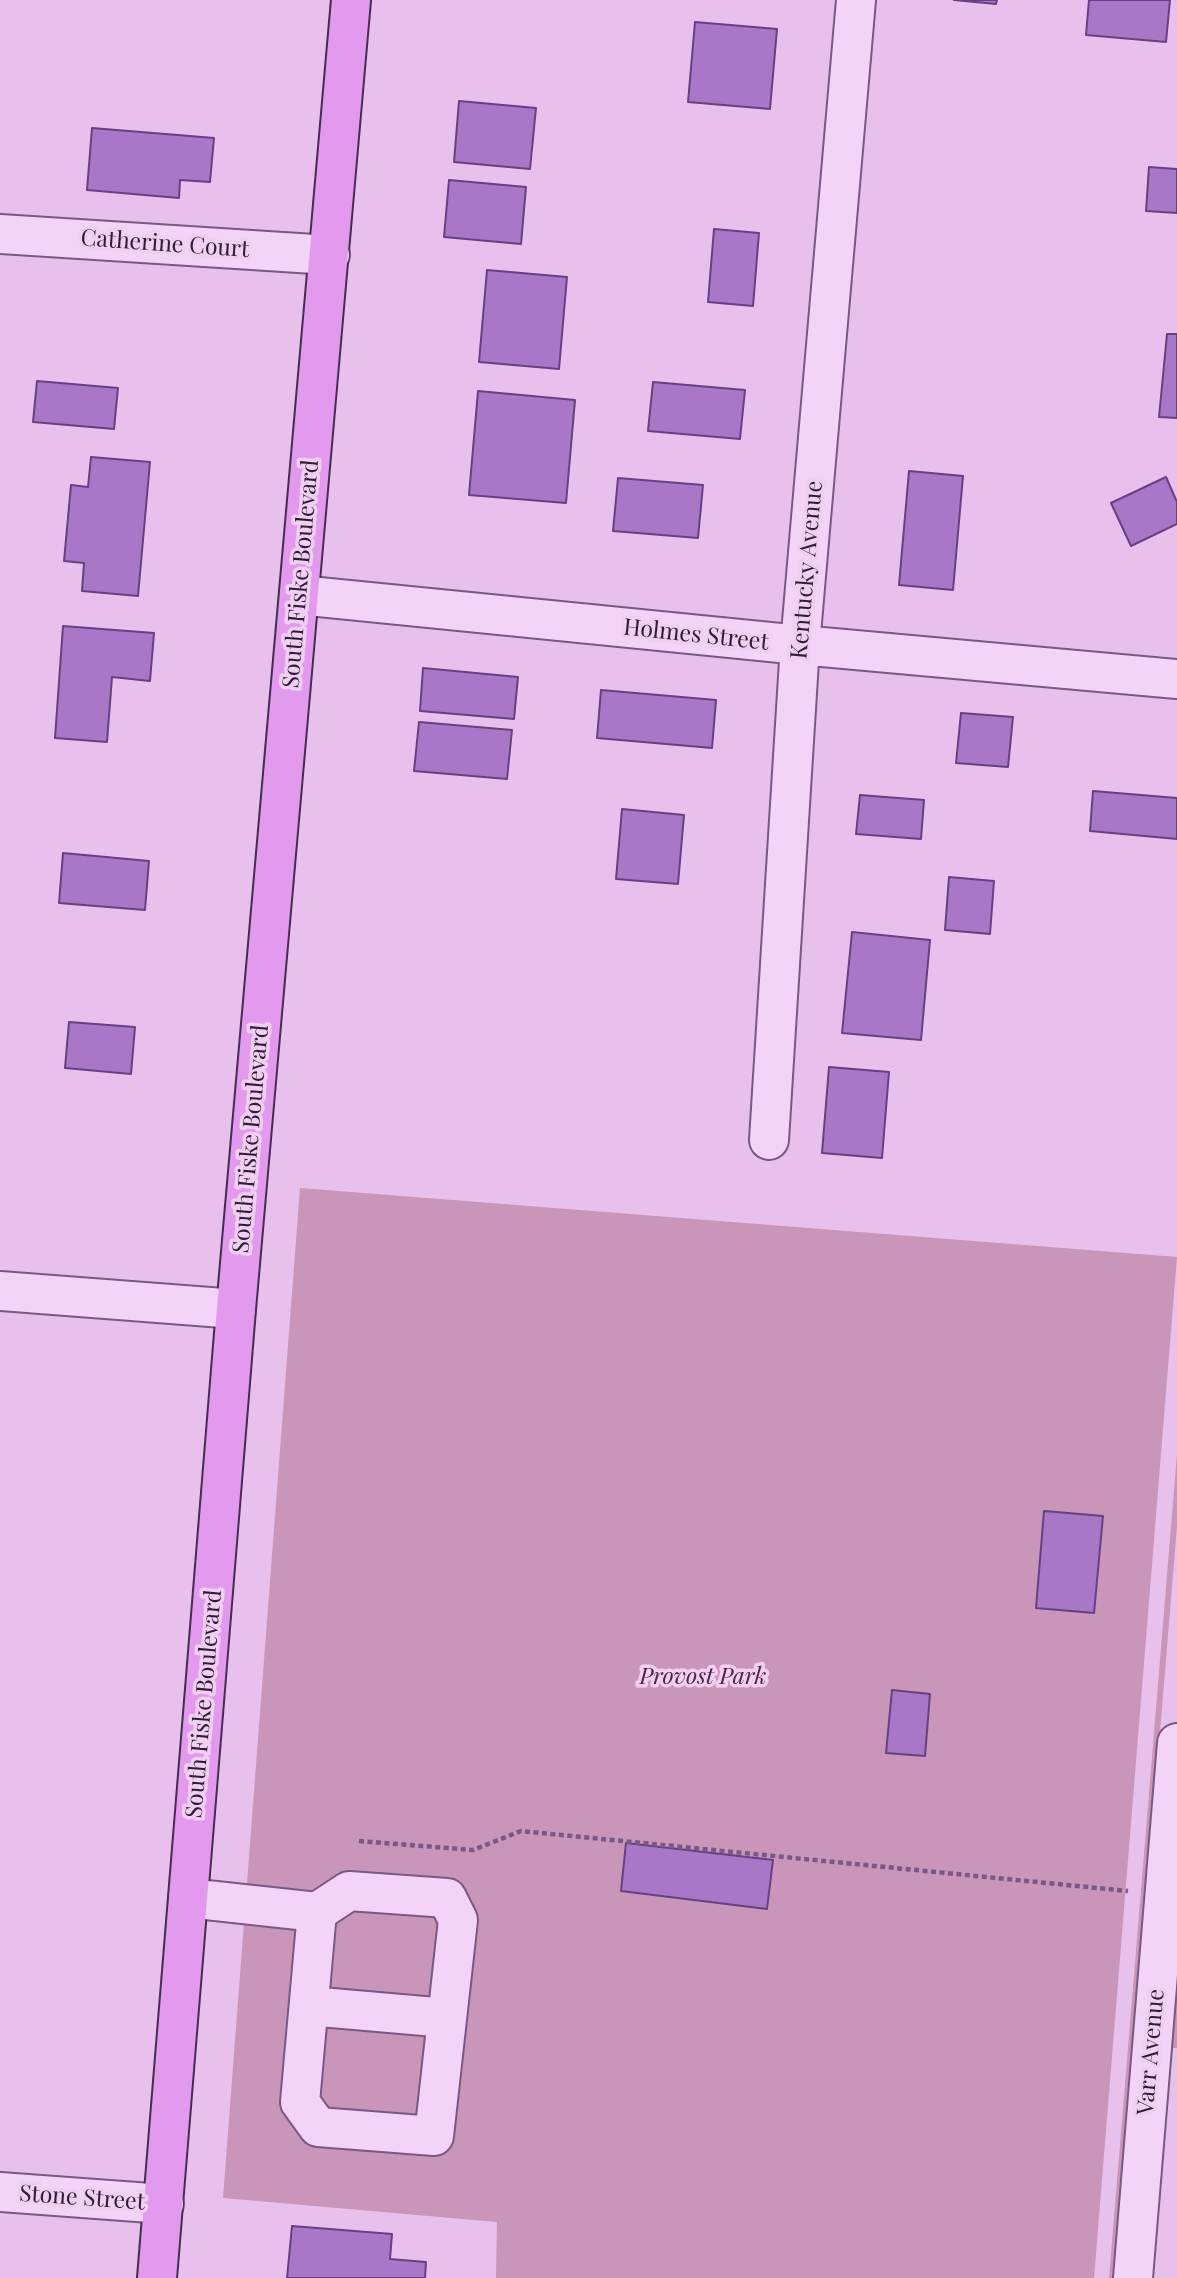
<!DOCTYPE html>
<style>
body{margin:0}
canvas{display:block;background:#e7c0ec}
</style>
<canvas width="1177" height="2278"></canvas>
<script>
const context = document.querySelector('canvas').getContext('2d');
context.lineJoin = 'round';
function paint(path, color) { context.fillStyle = color; context.fill(path, 'evenodd'); }
function trace(path, color, width, dash) { context.strokeStyle = color; context.lineWidth = width; context.lineCap = dash ? 'butt' : 'round'; context.setLineDash(dash || []); context.stroke(path); }
function drawText(font, color, halo, rows, align = 'center') {
  context.font = font + ' "Playfair Display",serif'; context.lineWidth = 7; context.setLineDash([]); context.textBaseline = 'middle'; context.strokeStyle = halo; context.fillStyle = color; for (const [text, x, y, turn = 0] of rows) {
    context.save(); context.translate(x, y); context.rotate((+turn || 0) * Math.PI / 180); context.textAlign = isNaN(turn) ? turn : align; if (halo) context.strokeText(text, 0, 0); context.fillText(text, 0, 0); context.restore();
  }
}
paint(new Path2D(`
 M300 1188 1177 1257 1094 2278H496L497 2222 223 2198Z
 M1177 1454V1526L1115 2278H1109Z
 M1177 1960V2048H1170Z`), '#c995b9');
const building = new Path2D(`
 M954 0H997L996 4Z
 M1089 0H1170L1166 42 1086 35Z
 M695 22 777 29 770 109 688 102Z
 M459 101 536 108 530 169 454 162Z
 M92 128 214 138 210 182 180 180 179 198 87 190Z
 M1149 167 1177 169V213L1146 211Z
 M449 180 526 187 521 244 444 237Z
 M714 229 759 233 753 306 708 302Z
 M487 270 567 277 559 369 479 362Z
 M1167 334H1177V418L1159 417Z
 M37 381 118 388 114 429 33 422Z
 M653 382 745 390 740 439 648 431Z
 M478 391 575 400 566 503 469 495Z
 M91 457 150 462 138 596 82 591 84 563 64 561 71 485 88 487Z
 M909 471 963 476 953 590 899 585Z
 M1166 477 1177 502V524L1131 546 1111 503Z
 M618 478 703 485 698 538 613 531Z
 M63 626 154 633 150 681 112 677 107 742 55 738Z
 M423 668 518 677 514 719 420 711Z
 M601 690 716 700 712 748 597 738Z
 M961 713 1013 717 1008 767 956 763Z
 M419 722 512 730 507 779 414 771Z
 M1093 791 1177 798V839L1090 831Z
 M860 795 924 800 921 839 856 834Z
 M622 809 684 815 678 884 616 879Z
 M63 853 149 861 145 910 59 903Z
 M949 877 994 881 990 934 945 930Z
 M852 932 930 940 921 1040 842 1033Z
 M69 1022 135 1027 131 1074 65 1068Z
 M829 1067 889 1072 882 1158 822 1153Z
 M1044 1511 1103 1516 1094 1613 1036 1608Z
 M892 1690 930 1694 925 1756 886 1753Z
 M626 1843 773 1860 767 1909 621 1891Z
 M292 2226 392 2234 390 2259 426 2262 425 2278H287Z`);
paint(building, '#a877c8');
trace(building, '#664082', 2);
const minor = new Path2D(`
 M0 234 330 255
 M299 595 800 645 1177 679
 M769 1140 800 645 856 0
 M0 1291 236 1309
 M188 1898 317 1912 349 1891 447 1898 458 1920 434 2136 318 2127 300 2102 317 1912
 M309 2006 447 2018
 M0 2192 164 2204
 M1133 2278 1177 1743`);
const major = new Path2D(`
 M157 2278 236 1309 351 0`);
trace(minor, '#785984', 42);
trace(major, '#452d51', 42);
trace(new Path2D(`
 M359 1841 473 1850 521 1831 1128 1891`), '#785984', 4.5, [5, 3.5]);
trace(minor, '#f3d3f7', 38);
trace(major, '#e399ee', 38);
drawText('23px', '#2c1d34', '#f0cff3', [
 ["Catherine Court",165,244,4],
 ["Kentucky Avenue",807,570,-85],
 ["South Fiske Boulevard",301,574,-85],
 ["Holmes Street",696,635,6],
 ["South Fiske Boulevard",251,1139,-85],
 ["South Fiske Boulevard",204,1704,-85],
 ["Varr Avenue",1151,2052,-85],
 ["Stone Street",82,2198,4]
]);
drawText('italic 23px', '#50243d', '#f0cff3', [
 ["Provost Park",703,1677]
]);
</script>
